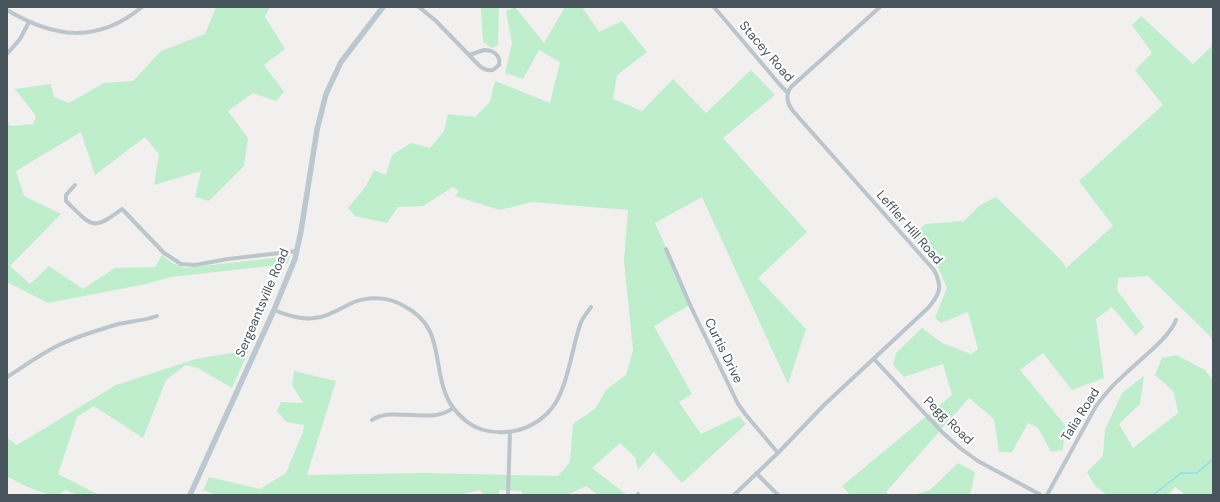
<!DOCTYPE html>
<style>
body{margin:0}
#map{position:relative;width:1220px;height:502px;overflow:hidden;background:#f2efef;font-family:"DM Sans",sans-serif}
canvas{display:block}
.frame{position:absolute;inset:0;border:8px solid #48545c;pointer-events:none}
</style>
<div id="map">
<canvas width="1220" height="502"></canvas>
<div class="frame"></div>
</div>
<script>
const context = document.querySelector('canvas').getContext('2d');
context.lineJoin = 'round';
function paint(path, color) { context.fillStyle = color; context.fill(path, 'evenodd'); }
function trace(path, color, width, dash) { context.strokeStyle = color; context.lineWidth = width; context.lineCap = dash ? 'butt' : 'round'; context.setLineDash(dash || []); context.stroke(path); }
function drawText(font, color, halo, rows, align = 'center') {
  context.font = font + ' "DM Sans",sans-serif'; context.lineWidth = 4; context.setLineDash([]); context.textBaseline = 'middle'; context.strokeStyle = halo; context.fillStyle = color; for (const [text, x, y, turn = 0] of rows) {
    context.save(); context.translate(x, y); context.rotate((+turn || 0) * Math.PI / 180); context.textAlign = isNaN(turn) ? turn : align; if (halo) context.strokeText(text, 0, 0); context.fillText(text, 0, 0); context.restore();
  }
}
paint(new Path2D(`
 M216 7H270L265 17 285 49 264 65 284 92 276 101 253 93 228 111 248 138 244 166 209 201 195 197 201 171 154 185 159 154 145 137 95 175 81 132 16 171 24 196 61 214 10 266 30 284 49 266 83 289 115 268 155 267 162 255 172 263 185 268 290 256 287 264 171 277 146 284 48 303 7 282V124L12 126 33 124 36 116 15 89 51 84 54 97 69 103 104 83 133 81 161 51 205 34Z
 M481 7H499L498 45 492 48 483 42Z
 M515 7 544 43 564 9 563 7H582L599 32 622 21 647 52 617 75 613 99 642 111 673 79 706 113 751 70 775 95 723 138 807 232 758 278 806 329 788 384 702 197 655 223 691 304 654 326 692 394 679 402 701 434 739 416 746 424 682 483 654 452 638 470 635 457 620 443 592 468 627 495H598L586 486 567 495H524L521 491 500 490 498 495H484L480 490 460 495H217L203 490 209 477 260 489 286 473 303 432 304 425 286 422 277 411 281 402 303 403 292 385 294 371 336 381 307 475 425 473 558 476 570 462 573 424 595 409 606 390 626 375 633 350 624 261 628 210 532 202 500 210 455 196 459 191 453 187 423 206 398 207 387 223 355 216 348 208 366 186 374 170 386 175 392 155 411 143 430 148 444 131 448 114 475 117 490 102 495 81 550 103 560 62 539 50 523 79 505 73 512 43 506 11Z
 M1141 16 1193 64 1213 45V339L1148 276 1118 278 1117 290 1144 327 1136 336 1112 307 1096 319 1104 378 1072 390 1043 353 1020 370 1065 425 1063 450 1051 452 1038 428 1028 423 1012 452H999L994 419 969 398 886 492 888 495H850L842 486 952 395 943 364 904 377 893 365 896 353 922 328 942 343 971 354 978 349 968 312 941 323 935 318 947 288 939 269 911 238 925 224 964 221 979 206 996 197 1062 261 1066 268 1113 226 1079 181 1163 105 1135 70 1152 53 1132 25Z
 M249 350 232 388 198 368 186 365 166 380 143 438 94 406 77 417 58 474 99 495H78L65 490C63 492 60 494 57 495 48 497 15 482 7 476V438L17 445 116 385 196 359Z
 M1176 355 1205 370 1213 380V495H1186L1175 487 1168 495H1107L1095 486 1087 472 1103 456 1105 430 1122 393 1144 376 1140 404 1119 424 1133 448 1178 413 1174 392 1155 375 1162 358Z
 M958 463 975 472 970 495H914L930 490Z`), '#bfeecc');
trace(new Path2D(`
 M1153 495 1181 473H1197L1213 459`), '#8de0e9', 1.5);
trace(new Path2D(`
 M419 7 436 21 469 55
 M714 7 781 86 787 92
 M7 10C54 38 97 44 142 7
 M484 50C493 50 501 55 499 65L493 70C482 72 476 62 469 55Z
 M7 54 20 39 29 22
 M75 185 66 195V201C92 226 92 232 122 209L164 253 181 264 195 265 228 259 297 251
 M666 249 691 307 738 404 746 415 778 453
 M274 310C289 316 304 321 321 317 332 314 343 307 354 302 370 296 389 297 404 306 444 327 432 360 446 395 450 406 457 413 466 421 477 430 491 433 506 432 524 431 541 422 552 408 567 390 572 348 580 325 582 318 587 313 591 307
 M874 359 942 432 960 448 978 461 1041 495
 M7 377C23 367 39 355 57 346 75 337 95 331 115 325 129 321 144 321 157 316
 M372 420C387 409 417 418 436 415 442 414 448 412 453 408
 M756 473 778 495
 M638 494V495
 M508 495 510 432
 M734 495 778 453 824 405 928 308C940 294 943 287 934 270L793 111C787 103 785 96 791 87L880 7
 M1047 495 1096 406C1104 396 1111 386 1121 378 1135 363 1170 338 1176 320`), '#bbc5cc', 4);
trace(new Path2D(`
 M190 495 274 310 295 259 301 231 317 130 326 94 341 62 383 7`), '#bbc8d0', 5.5);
drawText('13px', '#48545c', '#fff', [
 ["Stacey Road",766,52,49],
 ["Leffler Hill Road",909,228,49],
 ["Sergeantsville Road",263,303,-67],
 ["Curtis Drive",723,351,64],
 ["Talia Road",1081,415,-58],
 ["Pegg Road",948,421,44]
]);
</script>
